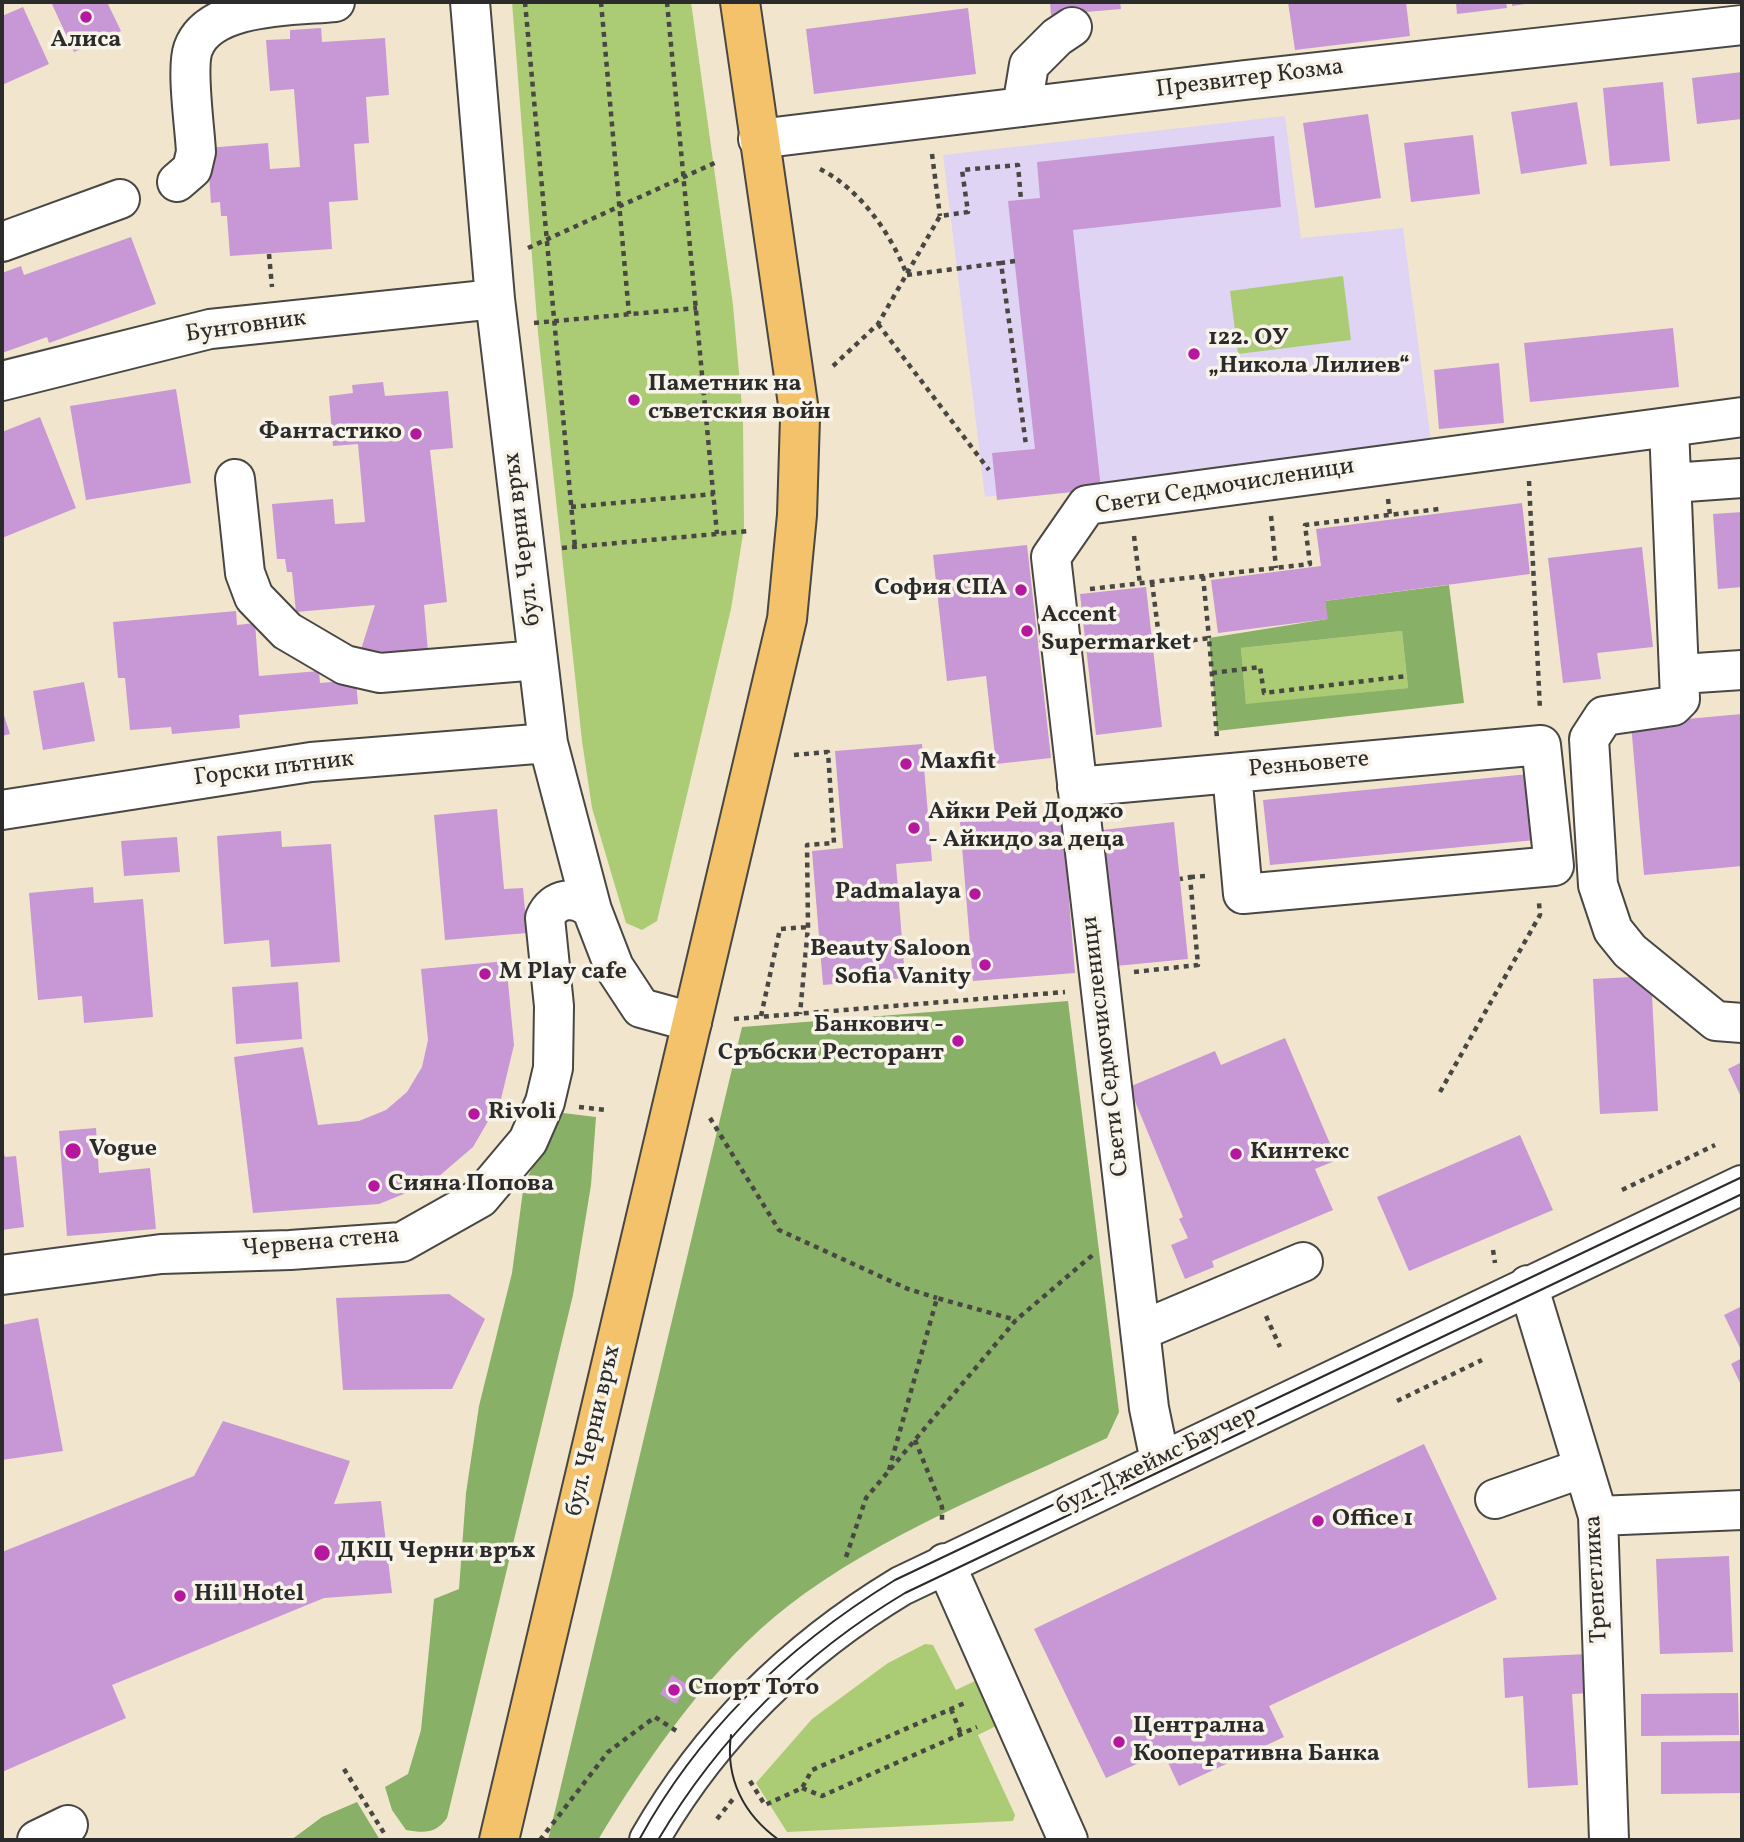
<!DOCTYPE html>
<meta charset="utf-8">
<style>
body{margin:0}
#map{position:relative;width:1744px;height:1842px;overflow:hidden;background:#f1e6cd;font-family:Vollkorn,serif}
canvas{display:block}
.frame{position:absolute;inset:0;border:4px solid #2b2b2b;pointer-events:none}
</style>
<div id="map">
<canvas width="1744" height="1842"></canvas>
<div class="frame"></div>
</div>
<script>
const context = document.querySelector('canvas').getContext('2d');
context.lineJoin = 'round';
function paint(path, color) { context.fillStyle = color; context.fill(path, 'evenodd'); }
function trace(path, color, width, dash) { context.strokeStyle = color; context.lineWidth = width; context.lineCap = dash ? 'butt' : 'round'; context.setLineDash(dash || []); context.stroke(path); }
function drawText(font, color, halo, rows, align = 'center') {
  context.font = font + ' Vollkorn,serif'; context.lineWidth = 7; context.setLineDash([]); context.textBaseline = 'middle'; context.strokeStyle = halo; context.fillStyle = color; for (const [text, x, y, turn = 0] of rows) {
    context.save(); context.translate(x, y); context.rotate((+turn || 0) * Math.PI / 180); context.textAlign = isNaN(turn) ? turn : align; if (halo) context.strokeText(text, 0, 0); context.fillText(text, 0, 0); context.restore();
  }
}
paint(new Path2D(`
 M1285 116 1301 238 1403 228 1431 441 985 497 943 155Z`), '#e0d4f4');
paint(new Path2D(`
 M512 2H691L733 305 743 418 744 528 731 609 657 921 642 930 626 923 592 808 582 741 538 333Z
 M1343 276 1351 340 1238 354 1230 291Z
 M1402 631 1408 688 1246 705 1241 648Z
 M925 1644 933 1645 956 1690 981 1678 1002 1723 978 1735 1015 1815 1013 1821 787 1832 756 1783 812 1719 888 1663Z`), '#abcc75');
paint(new Path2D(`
 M1449 585 1464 703 1217 731 1209 638 1327 619 1325 601ZM1402 631 1408 688 1246 704 1241 648Z
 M1068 1001 1119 1412 1107 1438C1001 1488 881 1534 788 1606 713 1663 646 1760 598 1840H548L742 1027Z
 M563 1113 596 1117 591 1185 573 1295 447 1818C435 1834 425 1833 406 1830L392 1810 385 1787 408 1774 421 1730 434 1599 459 1589 466 1493 479 1406 512 1273 524 1183Z
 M357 1802 380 1840H291L322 1817Z`), '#88b066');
paint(new Path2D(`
 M51 2H107L121 31 74 52Z
 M1050 2H1120L1121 9 1051 15Z
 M1288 2H1406L1410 36 1295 50Z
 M1456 2H1506L1507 8 1457 14Z
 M1512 2H1531V3L1512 6Z
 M23 7 49 64 2 85V16Z
 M968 8 976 74 814 94 806 29Z
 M321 28 322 42 385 38 389 95 366 97 369 143 354 144 358 200 329 202 332 249 230 256 227 216H221L220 202 211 203 207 148 268 143 270 169 300 167 294 89 270 91 266 40 290 39V30Z
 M1742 72V119L1697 124 1692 78Z
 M1663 82 1670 161 1610 166 1603 88Z
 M1577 102 1587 164 1521 174 1511 112Z
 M1368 114 1381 198 1315 208 1303 123Z
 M1473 135 1480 194 1411 202 1404 143Z
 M1274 136 1281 207 1073 230 1101 489 997 500 992 453 1035 449 1008 201 1040 198 1037 162Z
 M131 237 156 304 49 343 47 337 2 353V273L21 266 24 275Z
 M1673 328 1679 387 1530 402 1524 343Z
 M1499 363 1504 423 1439 429 1434 370Z
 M383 382 385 396 448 391 453 448 430 450 447 602 424 605 428 652 358 659 375 605 296 612 292 572H287L285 559H277L272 504 333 499 335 524 365 522 358 444 333 446 329 396 353 393 352 385Z
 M176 389 191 483 86 500 70 406Z
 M40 417 76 508 2 538V432Z
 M1522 503 1530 574 1325 601 1328 619 1218 633 1211 580 1321 566 1316 529Z
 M1742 512V587L1718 589 1713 514Z
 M1027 545 1051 758 996 764 986 676 947 681 933 555Z
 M1642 547 1653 647 1597 653 1601 679 1563 683 1548 558Z
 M1146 587 1162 727 1096 735 1080 594Z
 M236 611 237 625 255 623 259 676 319 671 320 683 356 680 358 704 239 715 240 728 172 734 171 727 130 730 125 678H118L113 622Z
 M84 682 95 741 43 750 33 691Z
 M2 709 10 734 2 736Z
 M1742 714V866L1644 875 1631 724Z
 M922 744 932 861 896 864 905 978 823 985 812 851 843 848 835 751Z
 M1539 773 1546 839 1270 865 1263 800Z
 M497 809 504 889 523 888 527 933 445 940 434 815Z
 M1062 814 1075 973 973 981 960 822Z
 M1174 822 1188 959 1116 966 1102 830Z
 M281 831 282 847 331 844 340 962 271 967 269 940 224 944 217 836Z
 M177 837 180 872 124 876 121 841Z
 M93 887 94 903 143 899 153 1017 84 1023 82 996 38 1000 29 893Z
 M506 961 514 1045 501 1099 473 1147 431 1183 379 1204 253 1213 234 1057 303 1047 318 1125 359 1121 386 1110 407 1092 422 1067 428 1040 421 969Z
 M1651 976 1658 1111 1600 1114 1593 979Z
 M298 982 302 1039 236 1044 232 987Z
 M1285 1038 1337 1160 1315 1169 1333 1210 1212 1261 1214 1267 1185 1279 1171 1245 1188 1238 1179 1219 1183 1217 1129 1087 1215 1051 1221 1065Z
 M1742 1062V1099L1728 1069Z
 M96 1128 99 1173 150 1168 156 1229 67 1236 59 1131Z
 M1520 1135 1553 1210 1409 1271 1377 1197Z
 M2 1147 5 1157 16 1156 24 1227 2 1230Z
 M449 1294 485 1319 452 1389 343 1390 336 1298Z
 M1742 1306V1352L1724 1315Z
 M38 1318 63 1451 2 1460V1325Z
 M1742 1358V1387L1731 1364Z
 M223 1421 350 1461 334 1504 381 1501 392 1593 324 1598 112 1685 126 1718 2 1772V1552L194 1476Z
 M1424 1444 1497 1599 1269 1706 1284 1737 1179 1786 1163 1752 1106 1778 1034 1629Z
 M1729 1556 1733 1652 1660 1654 1656 1559Z
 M1588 1654 1590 1693 1572 1694 1578 1785 1528 1788 1523 1696 1505 1698 1503 1658Z
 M672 1675 688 1685 676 1704 660 1694Z
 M1738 1693 1739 1735 1641 1736V1694Z
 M1742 1741V1793L1661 1794V1742Z`), '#c897d5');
const minor = new Path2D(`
 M470 2 495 299 548 743 592 910 614 967 641 1008 692 1022
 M1022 107 1029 65 1057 37 1072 27
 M758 139 1245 80 1742 25
 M177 182 192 169 196 152C195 129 186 69 193 49 209 3 295 6 335 2
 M2 242 120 199
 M2 381 210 329 495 299
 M1669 427 1680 699 1673 706 1604 716 1589 739 1598 885 1613 930 1630 951 1716 1021 1742 1023
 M235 479 245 573 254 597 287 631 345 665 380 673 538 660
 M1672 483 1742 478
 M1681 674 1742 670
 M1077 787 1541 745 1554 866 1243 894 1232 773
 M2 810 311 762 548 743
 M2 1275 161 1254 290 1250 402 1242 480 1198 528 1141 545 1102 553 1068 554 1006 545 918C554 897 576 895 592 910
 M1528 1285 1598 1516 1609 1840
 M1140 1331 1303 1262
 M1160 1461 1149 1408 1051 557 1087 505 1742 417
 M1495 1499 1583 1468
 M1598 1516 1742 1510
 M945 1563 1068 1840
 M37 1840 68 1825
 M649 1840C711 1732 795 1650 901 1586L1742 1185`);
const major = new Path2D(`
 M499 1840 787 619 797 515 800 418 740 2`);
trace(minor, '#494743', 42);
trace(major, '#494743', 42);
trace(new Path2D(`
 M525 2 575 547
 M601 2 629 314
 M667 2 717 534
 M932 154 940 216
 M820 169C861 190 891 234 907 275L1001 263
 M528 248 719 161
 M269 254 272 287
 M1015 261 1001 263 1026 445
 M534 323 697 308
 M878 324 989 470
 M833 366 878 324 940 216 968 212 962 170 1018 165 1021 200
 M1529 481 1540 710
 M1388 499 1390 515
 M571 507 714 494
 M1271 516 1276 568
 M1134 536 1140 584
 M562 548 749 531
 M1203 576 1209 638
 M1152 582 1160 645
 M1090 589 1310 564 1305 525 1439 509
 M1153 646 1209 638 1217 738
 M1212 673 1260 667 1264 693 1407 676
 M794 755 828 752 834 843 807 845 808 927 800 1014
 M1190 877 1206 876
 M1134 972 1198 965 1190 877 1180 879
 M761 1016 780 929 808 927
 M734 1019 1065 992
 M1440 1092 1540 915 1539 903
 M579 1107 606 1110
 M710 1118 779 1230 908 1289 937 1298
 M1622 1190 1715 1145
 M1493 1250 1495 1263
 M1266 1316 1280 1347
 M1397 1401 1482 1360
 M915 1440 942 1507V1520
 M889 1470 937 1298 1016 1320
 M846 1557 866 1498 1016 1320 1095 1253
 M951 1709 961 1734
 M344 1769 384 1833
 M750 1781 765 1805 802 1788 812 1770 967 1702
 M802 1788 822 1796 977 1727
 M717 1819 733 1799
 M540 1840 608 1752 655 1717 678 1732`), '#494743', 4.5, [5, 5]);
trace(minor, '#fff', 38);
trace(major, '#f3c26a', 38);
trace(new Path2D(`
 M731 1735C725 1779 744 1815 779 1840
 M639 1840C699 1730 789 1645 895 1580L1742 1177
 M658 1840C720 1736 801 1655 905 1593L1742 1194`), '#2b2b2b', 2);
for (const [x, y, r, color] of [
 [86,17,7,"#b5179e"],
 [1194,354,7,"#b5179e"],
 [634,400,7,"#b5179e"],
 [416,434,7,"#b5179e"],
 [1021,590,7,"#b5179e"],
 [1027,631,7,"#b5179e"],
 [906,764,7,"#b5179e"],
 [914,828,7,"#b5179e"],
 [975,894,7,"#b5179e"],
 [985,965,7,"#b5179e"],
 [485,974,7,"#b5179e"],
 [958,1041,7,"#b5179e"],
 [474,1114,7,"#b5179e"],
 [73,1151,9,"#b5179e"],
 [1236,1154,7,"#b5179e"],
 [374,1186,7,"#b5179e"],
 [1318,1521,7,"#b5179e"],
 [322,1553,9,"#b5179e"],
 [180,1596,7,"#b5179e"],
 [674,1690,7,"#b5179e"],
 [1119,1742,7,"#b5179e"]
]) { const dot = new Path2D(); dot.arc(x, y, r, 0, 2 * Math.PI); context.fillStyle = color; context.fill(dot); trace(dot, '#f7f3e8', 2.5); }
drawText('bold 24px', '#2b2b2b', '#f7f3e8', [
 ["Алиса",86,42,"center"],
 ["122. ОУ",1208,340],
 ["„Никола Лилиев“",1208,368],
 ["Паметник на",648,386],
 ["съветския войн",648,414],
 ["Фантастико",402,434,"right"],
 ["София СПА",1007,590,"right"],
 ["Accent",1041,617],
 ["Supermarket",1041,645],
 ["Maxfit",920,764],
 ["Айки Рей Доджо",928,814],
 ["- Айкидо за деца",928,842],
 ["Padmalaya",961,894,"right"],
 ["Beauty Saloon",971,951,"right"],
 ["Sofia Vanity",971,979,"right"],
 ["M Play cafe",499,974],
 ["Банкович -",944,1027,"right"],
 ["Сръбски Ресторант",944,1055,"right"],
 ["Rivoli",488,1114],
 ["Vogue",89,1151],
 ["Кинтекс",1250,1154],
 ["Сияна Попова",388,1186],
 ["Office 1",1332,1521],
 ["ДКЦ Черни връх",338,1553],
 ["Hill Hotel",194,1596],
 ["Спорт Тото",688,1690],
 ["Централна",1133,1728],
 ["Кооперативна Банка",1133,1756]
], 'left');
drawText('24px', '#2b2b2b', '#f7f3e8', [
 ["Презвитер Козма",1250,80,-7],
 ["Бунтовник",246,328,-8],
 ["Свети Седмочисленици",1225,488,-9],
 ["бул. Черни връх",524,539,-97],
 ["Резньовете",1309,766,-5],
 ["Горски пътник",274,770,-7],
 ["Свети Седмочисленици",1107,1046,-97],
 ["Червена стена",321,1244,-5],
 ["бул. Черни връх",595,1431,-77],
 ["бул. Джеймс Баучер",1157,1462,-26],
 ["Трепетлика",1598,1579,-93]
]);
</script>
